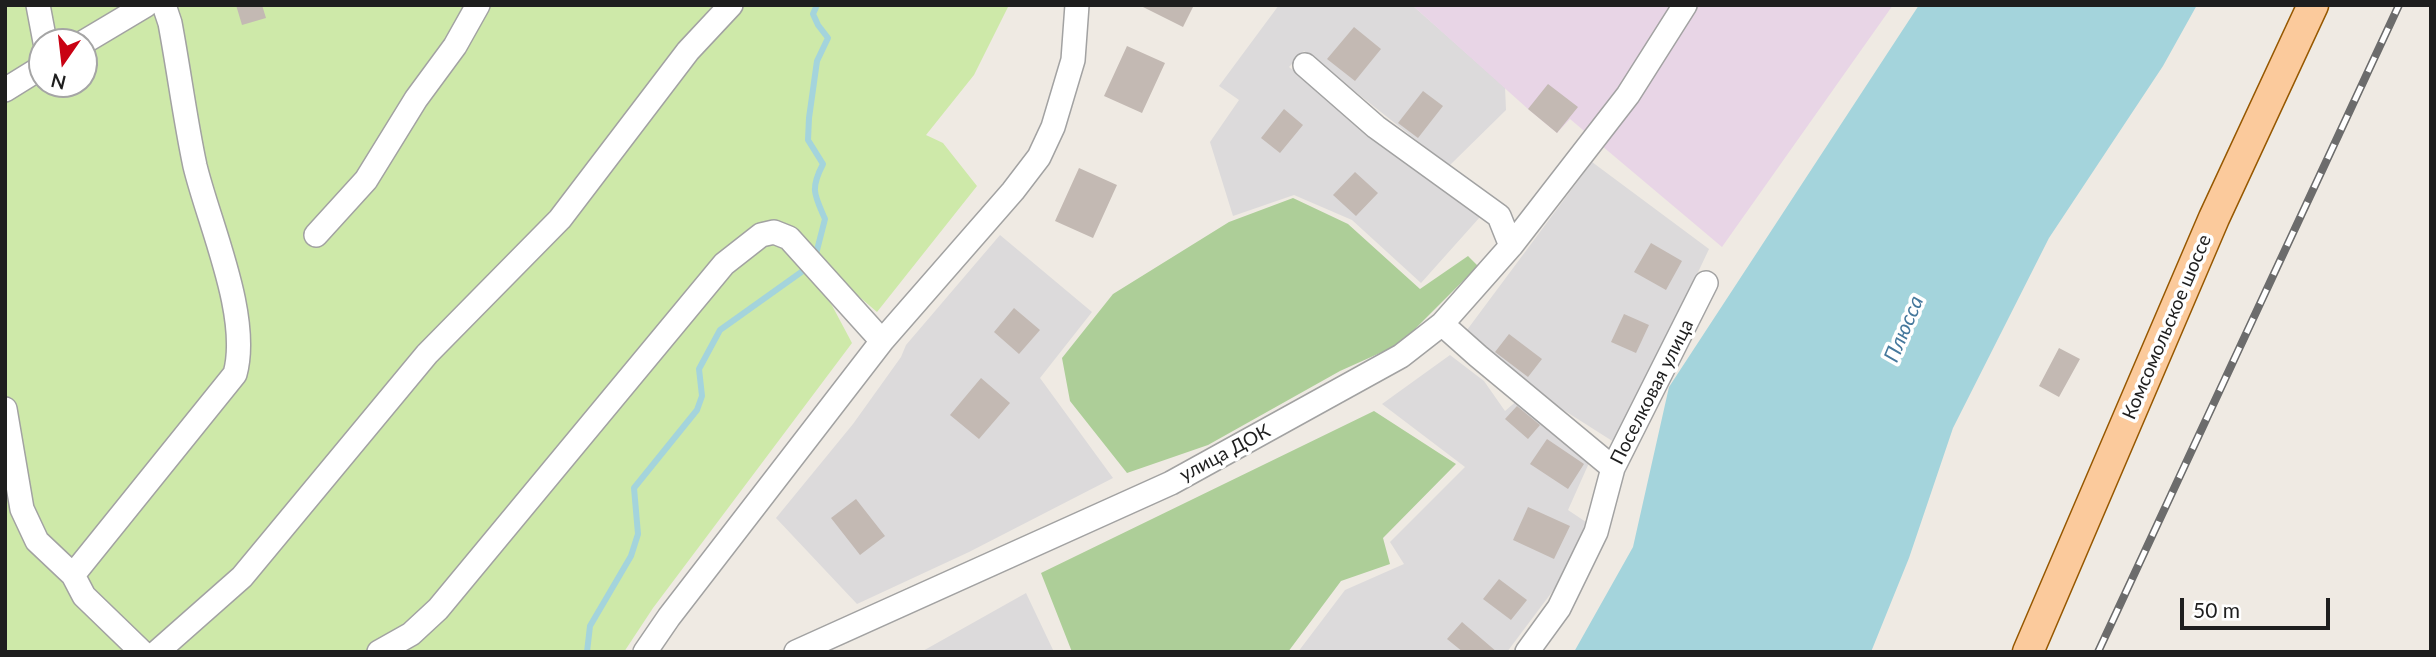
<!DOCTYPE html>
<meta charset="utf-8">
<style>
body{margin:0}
#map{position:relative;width:2436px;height:657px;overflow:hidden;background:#efeae3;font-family:Lato,sans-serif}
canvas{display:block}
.frame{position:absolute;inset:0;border:7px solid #1e1e1e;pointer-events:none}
.north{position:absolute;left:28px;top:28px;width:70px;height:70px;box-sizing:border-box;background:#fff;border:2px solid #a5a5a5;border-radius:50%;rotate:194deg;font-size:19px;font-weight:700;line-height:28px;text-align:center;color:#1e1e1e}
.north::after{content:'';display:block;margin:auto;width:24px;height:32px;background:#c90213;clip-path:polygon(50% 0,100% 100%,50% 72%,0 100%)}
.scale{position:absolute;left:2180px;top:598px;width:150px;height:32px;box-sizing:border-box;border:4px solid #1e1e1e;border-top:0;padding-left:9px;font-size:21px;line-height:24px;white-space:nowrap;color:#1e1e1e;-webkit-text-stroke:5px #fff;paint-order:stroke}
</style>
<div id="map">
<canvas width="2436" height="657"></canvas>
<div class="frame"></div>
<div class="north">N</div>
<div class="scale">50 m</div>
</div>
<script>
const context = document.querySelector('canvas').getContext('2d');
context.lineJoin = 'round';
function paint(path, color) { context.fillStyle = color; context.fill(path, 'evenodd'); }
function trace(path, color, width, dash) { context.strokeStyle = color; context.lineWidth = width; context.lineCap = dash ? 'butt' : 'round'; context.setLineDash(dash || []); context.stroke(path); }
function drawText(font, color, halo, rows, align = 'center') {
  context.font = font + ' Lato,sans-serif'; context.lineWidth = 7; context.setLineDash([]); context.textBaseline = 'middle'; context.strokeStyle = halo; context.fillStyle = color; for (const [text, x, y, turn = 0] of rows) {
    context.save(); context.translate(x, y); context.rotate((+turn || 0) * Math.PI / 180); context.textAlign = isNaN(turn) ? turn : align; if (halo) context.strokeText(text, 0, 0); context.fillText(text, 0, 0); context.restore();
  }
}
paint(new Path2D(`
 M1279 5H1412L1505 87 1506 110 1449 166 1304 51 1289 67 1480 217 1421 283 1352 220 1294 195 1233 216 1210 142 1239 100 1219 86Z
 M1592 162 1709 249 1617 444 1543 397 1464 334Z
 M1000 235 1092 312 1040 378 1113 478 969 552 857 604 776 518 853 424 901 357 906 345Z
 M1450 355 1484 381 1505 411 1519 399 1589 463 1568 510 1586 522 1567 572 1507 652H1298L1345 590 1404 564 1390 542 1465 467 1382 404Z
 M1026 593 1054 652H921Z`), '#dcdadb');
paint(new Path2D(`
 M1412 5H1893L1722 247 1570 119 1557 133 1528 109Z`), '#e8d5e6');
paint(new Path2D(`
 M5 5H1009L974 75 926 135 943 143 977 186 877 312 828 270 819 281 852 343 653 608 624 652H5ZM42 42H84V84H42Z`), '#cee9a9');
paint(new Path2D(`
 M1293 198 1348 224 1420 289 1468 256 1478 266 1400 344 1340 371 1208 445 1127 473 1070 401 1062 358 1113 294 1229 222Z
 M1374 411 1456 464 1383 538 1390 564 1341 581 1288 652H1072L1041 573Z`), '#adce98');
paint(new Path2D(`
 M1919 5H2197L2163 66 2049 238 1953 428 1909 558 1871 652H1574L1633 547 1669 387Z`), '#a4d4dc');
trace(new Path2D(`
 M816 254 825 219C814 194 810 189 823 164L808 140 809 118 817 61 828 38 818 25 813 14 817 5
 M587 652 590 626 631 556 638 534 634 488 697 410 702 396 699 369 720 330 807 268`), '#a4d4dc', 6);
paint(new Path2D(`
 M236 5H262L266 18 242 25Z
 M1139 5H1194L1183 27Z
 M1354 27 1381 49 1355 81 1327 59Z
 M1127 46 1165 63 1142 113 1104 96Z
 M1548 84 1578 107 1557 133 1528 109Z
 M1423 91 1443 106 1418 138 1398 123Z
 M1284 109 1303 125 1280 153 1261 138Z
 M1079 168 1117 185 1093 238 1055 221Z
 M1355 172 1378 193 1356 216 1333 195Z
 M1651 243 1682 261 1666 290 1634 272Z
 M1014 308 1040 330 1019 354 994 332Z
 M1624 314 1649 325 1636 353 1611 342Z
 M1509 334 1542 359 1528 377 1495 352Z
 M2059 348 2080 359 2059 397 2039 386Z
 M981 378 1010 403 979 439 950 415Z
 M1517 406 1540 425 1528 439 1505 419Z
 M1547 439 1584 464 1568 489 1530 464Z
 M856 499 885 536 860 555 831 518Z
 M1528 507 1570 526 1554 559 1513 540Z
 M1499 579 1527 600 1511 620 1483 599Z
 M1462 622 1497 652H1463L1447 639Z`), '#c3b9b3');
const minor = new Path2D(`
 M38 5 45 42
 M84 42 146 5
 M1305 65 1376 127 1499 216 1511 246
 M5 90 42 67
 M316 235 366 180 416 99 455 46 478 5
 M1442 324 1478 356 1613 468
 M5 409 22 509 37 541 73 575 84 596 142 652
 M73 575 235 374C251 316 209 224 195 166 185 119 179 71 170 23L164 5
 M157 652 242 577 427 354 560 219 688 51 731 5
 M379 652 411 634 438 609 724 264 761 235 774 232 789 238 882 341
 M645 652 669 617 882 341 1013 191 1039 157 1053 127 1073 60 1077 5
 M796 652 1171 483 1401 356 1442 324 1511 246 1628 95 1685 5
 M1527 652 1559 608 1596 532 1613 468 1706 283`);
const major = new Path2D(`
 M2028 652 2214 218 2313 5`);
trace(minor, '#a2a2a2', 26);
trace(major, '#965801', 33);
trace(minor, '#fff', 23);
trace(major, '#fbca9c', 30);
const rail = new Path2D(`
 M2098 652 2399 5`);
trace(rail, '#6c6c6c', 8);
trace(rail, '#fff', 5, [16]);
drawText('19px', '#1e1e1e', '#fff', [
 ["Комсомольское шоссе",2167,327,-67],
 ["Поселковая улица",1652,392,-63],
 ["улица ДОК",1225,453,-28]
]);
drawText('italic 21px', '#45789c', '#fff', [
 ["Плюсса",1904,329,-67]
]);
</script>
